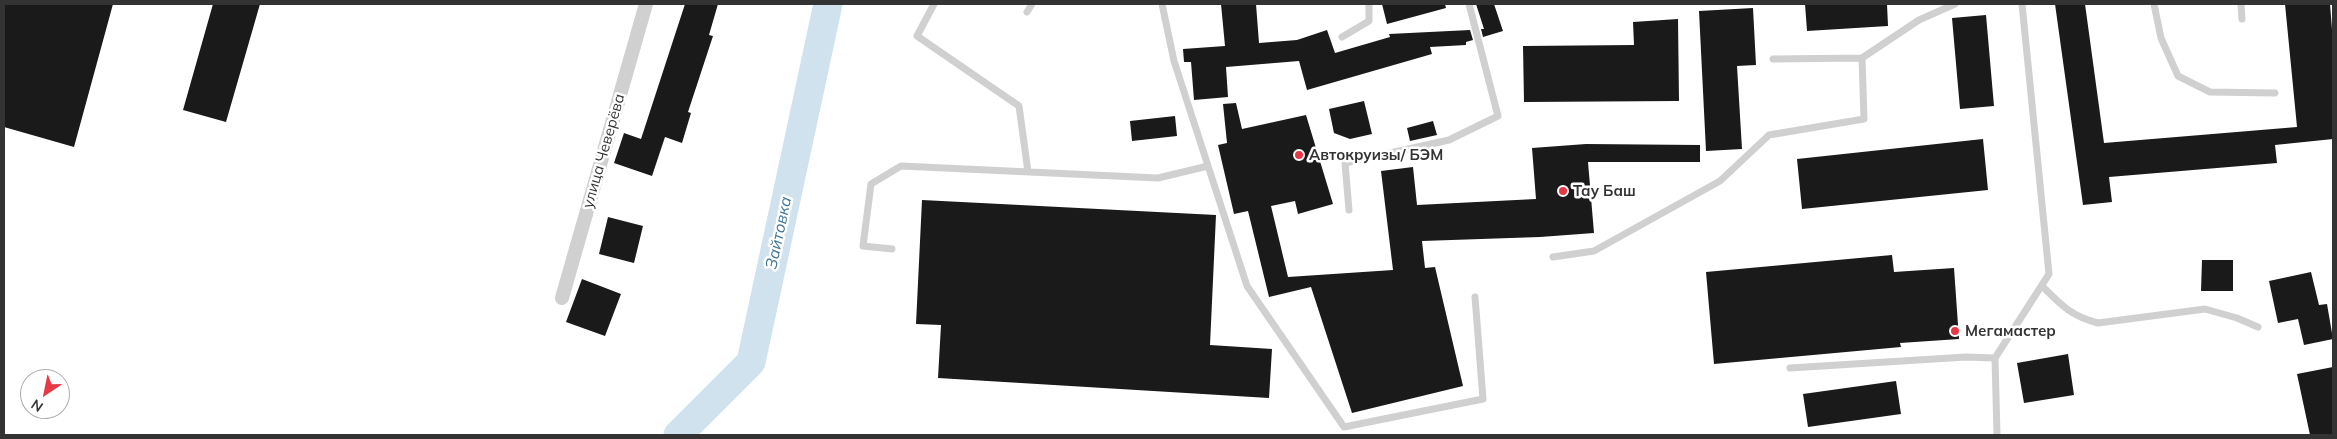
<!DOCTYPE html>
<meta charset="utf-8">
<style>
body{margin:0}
#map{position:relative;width:2337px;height:439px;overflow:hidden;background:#fff;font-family:Mulish,sans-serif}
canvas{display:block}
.frame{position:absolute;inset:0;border:5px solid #333;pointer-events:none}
.north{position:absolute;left:20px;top:369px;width:50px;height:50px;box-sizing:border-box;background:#fff;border:1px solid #adadad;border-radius:50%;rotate:214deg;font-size:14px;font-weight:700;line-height:20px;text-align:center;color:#333}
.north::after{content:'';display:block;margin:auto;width:18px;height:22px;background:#e63946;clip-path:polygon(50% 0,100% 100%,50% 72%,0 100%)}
</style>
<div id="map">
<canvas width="2337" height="439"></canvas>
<div class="frame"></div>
<div class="north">N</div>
</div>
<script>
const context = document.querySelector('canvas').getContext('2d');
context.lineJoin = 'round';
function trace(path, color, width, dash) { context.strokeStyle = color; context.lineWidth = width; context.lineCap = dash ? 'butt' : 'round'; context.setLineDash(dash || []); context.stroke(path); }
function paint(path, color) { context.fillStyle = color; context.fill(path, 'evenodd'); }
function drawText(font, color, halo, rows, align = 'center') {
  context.font = font + ' Mulish,sans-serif'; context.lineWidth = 5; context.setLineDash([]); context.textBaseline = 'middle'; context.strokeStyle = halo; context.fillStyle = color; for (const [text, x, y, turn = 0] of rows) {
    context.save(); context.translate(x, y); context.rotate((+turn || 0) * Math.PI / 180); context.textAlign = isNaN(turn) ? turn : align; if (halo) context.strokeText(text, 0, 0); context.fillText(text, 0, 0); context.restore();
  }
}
trace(new Path2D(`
 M678 435 751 362 828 4`), '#cfe2ee', 29);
paint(new Path2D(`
 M4 4H113L74 147 4 127Z
 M213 4H260L226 122 183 110Z
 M685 4H718L709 35 713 36 688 112 691 113 682 143 665 137 652 176 614 163 624 133 641 139Z
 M1221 4H1256L1259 43 1297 40 1327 30 1335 53 1390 37 1389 34 1470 30 1473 40 1466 42V45L1430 47 1432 54 1307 90 1299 61 1226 67 1228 97 1194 100 1191 62H1184L1183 49 1225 46Z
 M1382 4H1445L1446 8 1387 24Z
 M1476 4H1494L1503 31 1483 37 1481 29H1484Z
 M1805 4H1887L1888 26 1807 31Z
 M2055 4H2085L2104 143 2297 127 2285 4H2330L2333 42V139L2275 145 2277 163 2109 177 2112 202 2083 205Z
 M1753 8 1756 65 1737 66 1742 149 1706 151 1699 11Z
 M1986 15 1994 106 1960 109 1952 18Z
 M1678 19 1679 101 1524 102 1523 46 1634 45 1633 22Z
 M1364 101 1372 134 1350 139 1334 133 1329 109Z
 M1236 103 1242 129 1306 115 1333 204 1298 214 1295 201 1271 206 1288 277 1393 270 1381 171 1413 167 1417 205 1536 199 1532 148 1586 144 1700 145V162H1588L1594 233 1540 237 1422 241 1425 268 1435 267 1463 386 1352 413 1311 287 1269 297 1248 211 1234 214 1218 145 1227 143 1223 104Z
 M1175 116 1177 136 1132 141 1130 121Z
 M1433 121 1437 135 1410 141 1407 128Z
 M1983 139 1988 190 1802 209 1797 159Z
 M922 200 1216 215 1210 345 1272 349 1269 398 938 378 941 325 916 324Z
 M608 217 643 226 634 263 599 254Z
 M1892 255 1894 272 1954 268 1959 339 1900 343 1901 347 1714 364 1706 272Z
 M2202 260H2233V291H2201Z
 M2311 272 2319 305 2327 304 2333 339 2304 345 2298 319 2278 323 2269 281Z
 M582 279 621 294 605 336 566 322Z
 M2068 354 2074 395 2024 403 2017 363Z
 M2333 367V435H2310L2297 374Z
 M1896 381 1901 414 1808 427 1803 394Z`), '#1a1a1a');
trace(new Path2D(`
 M934 4 917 36 1019 106 1028 172
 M1162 4 1174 61 1247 286 1344 427 1483 399 1475 297
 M2154 4 2161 38 2178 76 2210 92 2275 93
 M2241 4 2242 19
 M1027 12 1032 4
 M1342 37 1369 21V4
 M1773 59 1862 58 1919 20 1955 4
 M1349 210 1345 163 1449 140 1498 116 1469 4
 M892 249 863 246 871 184 901 166 1158 178 1208 166
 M1553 257 1594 251 1720 181 1769 135 1864 119 1862 58
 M2042 286C2061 305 2071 316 2098 323L2205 309 2237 318 2258 327
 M1790 368 1966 357 1995 358
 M1997 435 1995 358 2049 274 2022 4`), '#d0d0d0', 7);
trace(new Path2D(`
 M562 298 646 4`), '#d0d0d0', 14);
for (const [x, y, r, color] of [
 [1299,155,5,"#e63946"],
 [1563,191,5,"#e63946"],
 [1955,331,5,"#e63946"]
]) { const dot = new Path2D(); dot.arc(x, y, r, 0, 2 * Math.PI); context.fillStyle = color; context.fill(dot); trace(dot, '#fff', 2); }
drawText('15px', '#333', '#fff', [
 ["улица Чеверёва",604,151,-74]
]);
drawText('bold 15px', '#333', '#fff', [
 ["Автокруизы/ БЭМ",1309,155],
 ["Тау Баш",1573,191],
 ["Мегамастер",1965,331]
], 'left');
drawText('italic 16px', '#3f7597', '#fff', [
 ["Зайтовка",779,233,-78]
]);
</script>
